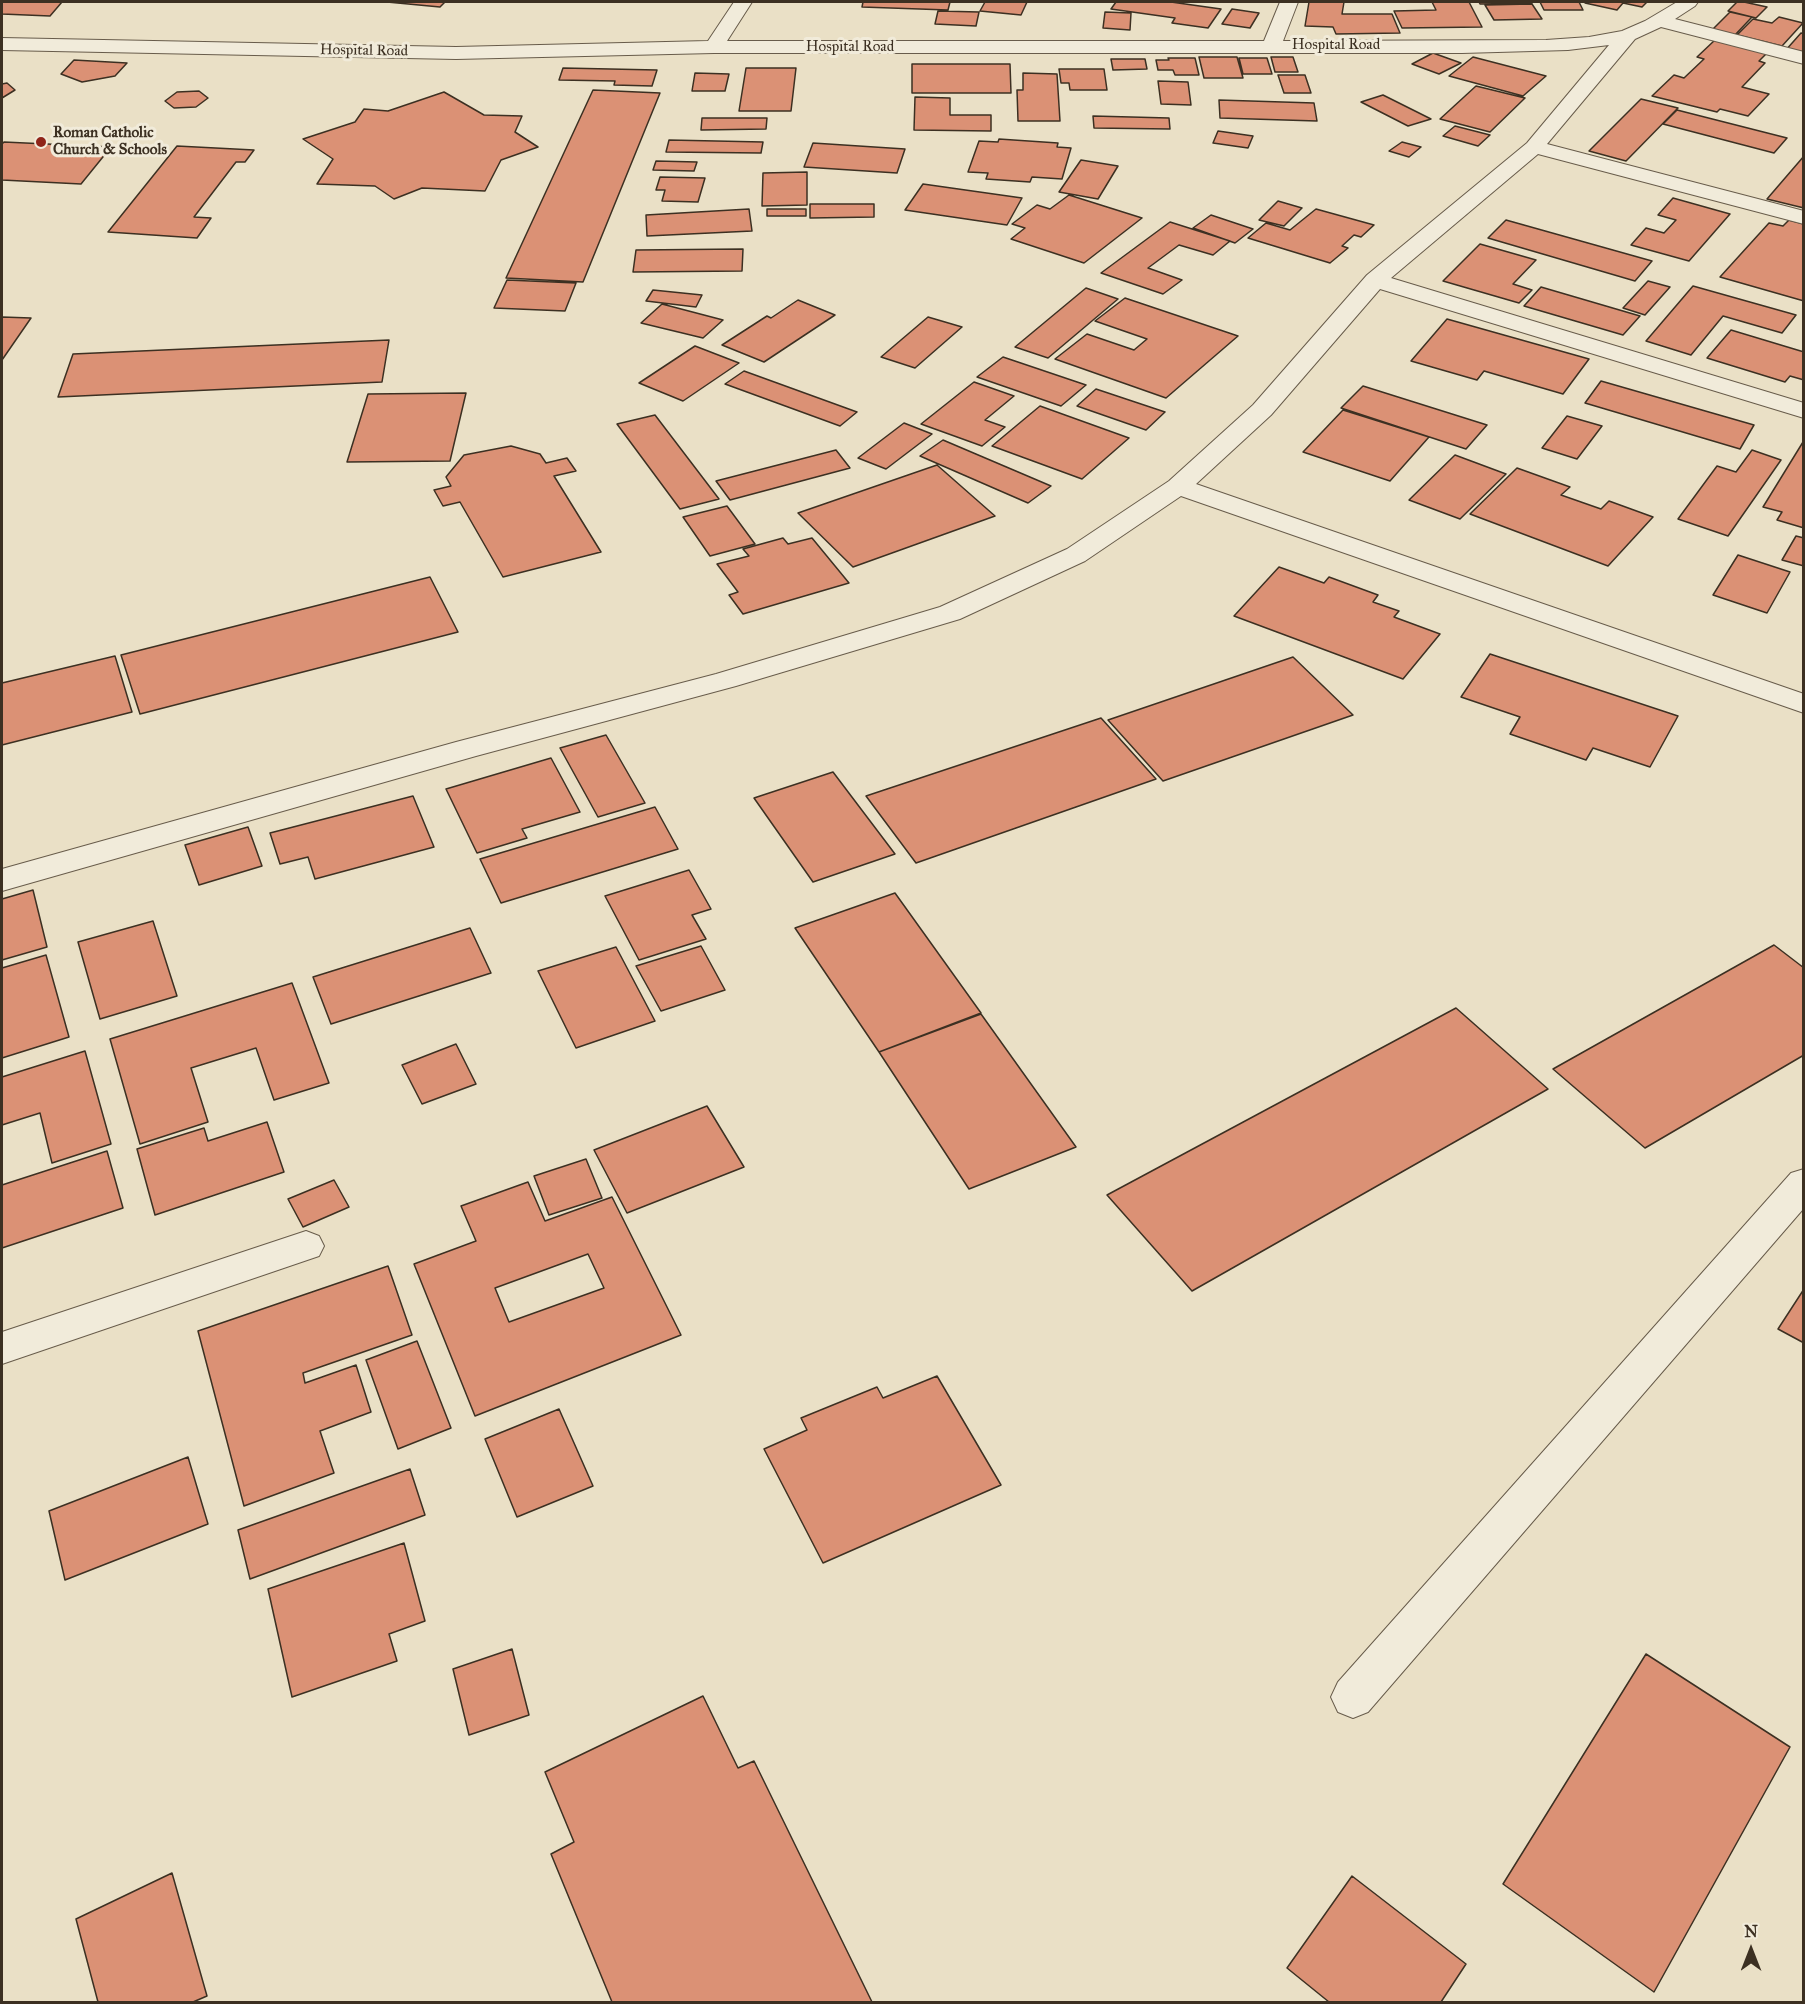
<!DOCTYPE html>
<style>
body{margin:0}
#map{position:relative;width:1805px;height:2004px;overflow:hidden;background:#eae0c6;font-family:"IM FELL Great Primer",serif}
canvas{display:block}
.frame{position:absolute;inset:0;border:3px solid #3c3022;pointer-events:none}
.north{position:absolute;left:1721px;top:1920px;width:60px;height:60px;-webkit-text-stroke:4px #f1ebda;paint-order:stroke;rotate:0deg;font-size:16px;font-weight:700;line-height:24px;text-align:center;color:#3c3022}
.north::after{content:'';display:block;margin:auto;width:21px;height:27px;background:#3c3022;clip-path:polygon(50% 0,100% 100%,50% 72%,0 100%)}
</style>
<div id="map">
<canvas width="1805" height="2004"></canvas>
<div class="frame"></div>
<div class="north">N</div>
</div>
<script>
const context = document.querySelector('canvas').getContext('2d');
context.lineJoin = 'round';
function paint(path, color) { context.fillStyle = color; context.fill(path, 'evenodd'); }
function trace(path, color, width, dash) { context.strokeStyle = color; context.lineWidth = width; context.lineCap = dash ? 'butt' : 'round'; context.setLineDash(dash || []); context.stroke(path); }
function drawText(font, color, halo, rows, align = 'center') {
  context.font = font + ' "IM FELL Great Primer",serif'; context.lineWidth = 6; context.setLineDash([]); context.textBaseline = 'middle'; context.strokeStyle = halo; context.fillStyle = color; for (const [text, x, y, turn = 0] of rows) {
    context.save(); context.translate(x, y); context.rotate((+turn || 0) * Math.PI / 180); context.textAlign = isNaN(turn) ? turn : align; if (halo) context.strokeText(text, 0, 0); context.fillText(text, 0, 0); context.restore();
  }
}
const building = new Path2D(`
 M2 2H62L50 16 2 14Z
 M387 2H445L440 7Z
 M863 2H950L948 10 862 7Z
 M985 2H1027L1021 15 980 11Z
 M1116 2H1171L1221 9 1208 28 1172 23 1175 18 1111 9Z
 M1309 2H1344L1342 14H1392L1400 33 1336 34 1333 27 1305 26Z
 M1432 2H1469L1482 27 1402 28 1394 11 1436 10Z
 M1479 2H1531L1532 3 1480 4Z
 M1540 2H1579L1583 10H1544Z
 M1587 2H1647L1642 7 1623 3 1617 10 1585 3Z
 M1737 2H1744L1767 7 1756 18 1728 11Z
 M1532 4 1542 19 1494 20 1485 5Z
 M1232 9 1259 13 1250 28 1222 24Z
 M938 11 979 12 976 26 935 24Z
 M1105 12 1131 13 1130 30 1103 28Z
 M1730 12 1752 17 1734 36 1712 30Z
 M1779 17 1803 23 1782 46 1737 35 1753 19 1772 23Z
 M1801 33 1804 34V56L1785 51Z
 M1716 39 1768 52 1759 61 1765 63 1742 87 1769 94 1748 116 1720 109 1717 112 1652 96 1674 75 1684 78 1704 59 1697 57Z
 M1433 53 1461 63 1439 74 1412 64Z
 M1199 57H1237L1243 78H1204Z
 M1271 57H1293L1298 72H1275Z
 M1473 57 1546 76 1523 96 1449 76Z
 M1168 58H1195L1199 75H1175L1173 70H1158L1156 60H1169Z
 M1239 58H1267L1272 74H1243Z
 M1111 59H1145L1147 69 1113 70Z
 M74 60 127 63 115 76 82 82 61 74Z
 M912 64H1010L1011 93H912Z
 M563 68 657 70 652 86 614 85 615 81 559 80Z
 M746 68H796L791 111H739Z
 M1059 69H1104L1107 90H1070L1069 83H1061Z
 M695 73 729 74 725 91H692Z
 M1023 73 1057 74 1060 121H1018L1017 90H1023Z
 M1278 75H1305L1311 93H1284Z
 M1158 81 1188 82 1191 105 1161 104Z
 M7 83 15 90 2 98V84Z
 M1476 86 1525 98 1490 132 1440 119Z
 M593 90 660 93 583 282 506 278Z
 M199 91 208 98 196 107 174 108 165 101 177 92Z
 M444 92 484 115 522 116 515 132 538 147 501 160 485 191 422 188 394 199 375 186 317 184 333 159 303 139 355 122 364 109 388 111Z
 M1383 95 1431 119 1408 126 1361 102Z
 M915 97 950 98V115H991V131L914 130Z
 M1641 99 1678 108 1626 161 1589 151Z
 M1219 100 1314 103 1317 121 1220 118Z
 M1677 110 1787 138 1774 153 1663 124Z
 M1093 116 1169 118 1170 129 1094 128Z
 M702 118H767L766 129 701 130Z
 M1455 126 1490 135 1478 146 1443 136Z
 M1218 131 1253 136 1248 148 1213 143Z
 M999 139 1058 143 1057 147 1071 148 1062 179 1032 177 1030 182 986 179 988 173 968 172 979 141 998 142Z
 M669 140 763 142 761 153 666 152Z
 M4 142 111 147 81 184 2 180V144Z
 M1402 142 1421 147 1409 157 1389 151Z
 M813 143 905 149 897 173 804 167Z
 M177 146 254 150 245 162H236L194 217 211 218 197 238 108 232Z
 M1804 156V208L1767 199Z
 M1081 160 1118 166 1098 199 1059 192Z
 M656 161 697 162 694 171 653 170Z
 M807 172V205L762 206 763 173Z
 M660 177 705 178 698 202 662 201 665 190H656Z
 M923 184 1022 198 1007 225 905 210Z
 M1069 195 1142 218 1084 263 1011 239 1025 228 1012 224 1037 205 1050 209Z
 M1673 198 1730 214 1689 261 1631 245 1646 228 1664 233 1676 220 1658 215Z
 M1278 201 1302 208 1284 226 1259 220Z
 M810 204H874V217L810 218Z
 M749 209 752 231 647 236 646 215Z
 M767 209H806V216H767Z
 M1316 209 1374 225 1361 237 1354 235 1342 246 1348 248 1330 263 1248 238 1266 223 1290 230Z
 M1211 215 1253 229 1235 243 1193 228Z
 M1506 220 1652 261 1635 281 1488 238Z
 M1789 220 1804 224V301L1720 277 1769 223 1783 226Z
 M1170 222 1230 241 1213 255 1179 245 1148 268 1182 280 1163 294 1101 273Z
 M1480 244 1536 260 1513 284 1532 290 1519 303 1443 281Z
 M743 249 742 271 633 272 636 250Z
 M507 280 576 283 565 311 494 308Z
 M1648 281 1670 287 1645 315 1623 308Z
 M1693 286 1796 315 1782 333 1723 316 1691 355 1646 341Z
 M1541 287 1640 316 1623 335 1524 306Z
 M1086 288 1118 299 1048 358 1015 347Z
 M653 290 702 295 696 307 646 301Z
 M1125 298 1238 336 1166 398 1055 359 1087 334 1134 350 1147 339 1095 321Z
 M798 300 835 315 764 362 722 345 767 316 771 318Z
 M662 304 723 320 703 338 641 323Z
 M2 317 31 318 2 360Z
 M928 317 962 327 915 368 881 357Z
 M1447 319 1589 359 1563 394 1484 371 1477 380 1411 361Z
 M1731 330 1804 352V380L1790 376 1785 382 1707 358Z
 M389 340 382 382 58 397 73 354Z
 M695 346 739 363 683 401 639 383Z
 M1003 357 1086 385 1061 406 977 377Z
 M744 371 857 412 840 426 725 384Z
 M1601 381 1754 425 1740 449 1585 403Z
 M974 382 1014 396 985 420 1005 427 982 446 921 424Z
 M1363 386 1487 425 1466 449 1341 408Z
 M1096 389 1165 412 1146 430 1077 406Z
 M466 393 450 461 347 462 368 394Z
 M1040 406 1129 438 1082 479 992 446Z
 M1343 410 1429 437 1390 481 1303 452Z
 M655 415 719 499 680 509 617 424Z
 M1567 416 1602 426 1577 459 1542 448Z
 M904 423 932 434 886 469 858 458Z
 M943 440 1051 486 1028 503 920 456Z
 M1803 442H1804V528L1777 520 1782 512 1763 507Z
 M511 446 540 454 546 463 567 458 576 471 554 476 601 552 503 577 460 502 443 506 434 490 451 486 446 477 464 455Z
 M836 450 850 468 730 500 716 481Z
 M1752 450 1781 460 1728 536 1678 519 1717 466 1736 472Z
 M1455 455 1506 474 1460 519 1409 500Z
 M937 465 995 516 853 567 798 513Z
 M1517 468 1570 487 1561 495 1601 509 1609 501 1653 517 1608 566 1470 514Z
 M727 506 755 544 710 556 683 517Z
 M1796 536 1804 538V566L1782 560Z
 M783 538 788 544 812 538 849 583 743 614 729 595 738 592 717 564 749 556 743 549Z
 M1738 555 1790 572 1767 613 1713 595Z
 M1279 567 1324 583 1329 577 1378 595 1373 602 1399 611 1394 617 1440 634 1403 679 1234 616Z
 M430 577 458 632 140 714 121 655Z
 M1490 654 1678 716 1650 767 1593 748 1586 760 1510 734 1520 717 1461 697Z
 M115 656 132 712 2 745V683Z
 M1293 657 1353 715 1163 781 1108 720Z
 M1101 718 1156 779 916 863 866 796Z
 M606 735 645 803 598 817 560 748Z
 M551 758 580 812 522 829 527 838 477 853 446 789Z
 M833 772 895 854 813 882 754 798Z
 M413 796 434 847 315 879 308 857 280 864 270 833Z
 M655 807 678 849 501 903 480 859Z
 M248 827 262 866 199 885 185 845Z
 M689 870 711 909 692 915 706 939 639 960 605 896Z
 M33 890 47 947 2 960V899Z
 M895 893 981 1013 879 1052 795 928Z
 M153 921 177 996 100 1019 78 942Z
 M470 928 491 973 331 1024 313 977Z
 M1774 945 1804 968V1055L1645 1148 1553 1069Z
 M701 946 725 990 661 1011 636 966Z
 M616 947 655 1021 576 1048 538 971Z
 M46 955 69 1037 2 1058V968Z
 M292 983 329 1083 274 1100 256 1048 191 1068 208 1122 140 1144 110 1039Z
 M1456 1008 1548 1089 1192 1291 1107 1195Z
 M981 1014 1076 1147 969 1189 879 1052Z
 M456 1044 476 1084 422 1104 402 1065Z
 M85 1051 111 1144 52 1163 40 1113 2 1125V1077Z
 M707 1106 744 1167 627 1213 594 1150Z
 M267 1122 284 1172 155 1215 137 1149 204 1128 208 1141Z
 M107 1151 123 1208 2 1248V1185Z
 M586 1159 602 1198 549 1215 534 1176Z
 M334 1180 349 1207 303 1227 288 1199Z
 M528 1182 545 1221 612 1197 681 1335 475 1416 414 1264 476 1241 461 1206ZM588 1254 604 1288 509 1322 495 1288Z
 M388 1266 412 1335 303 1373 305 1383 356 1365 371 1412 320 1431 334 1473 244 1506 198 1331Z
 M1804 1289V1343L1778 1329Z
 M417 1341 451 1428 398 1449 366 1360Z
 M937 1376 1001 1485 823 1563 764 1449 807 1430 801 1418 877 1387 883 1398Z
 M559 1409 593 1486 517 1517 485 1439Z
 M188 1457 208 1524 65 1580 49 1511Z
 M410 1469 425 1515 250 1579 238 1530Z
 M404 1543 425 1621 389 1634 397 1661 292 1697 268 1589Z
 M512 1649 529 1715 469 1735 453 1669Z
 M1646 1654 1790 1747 1654 1992 1503 1884Z
 M703 1696 738 1768 754 1761 872 2002H612L551 1854 574 1842 545 1772Z
 M172 1873 207 1996 193 2002H98L76 1919Z
 M1352 1876 1466 1964 1441 2002H1329L1287 1968Z`);
paint(building, '#db9175');
trace(building, '#3c3022', 1.5);
const minor = new Path2D(`
 M734 2H752L727 41H1264L1280 2H1298L1283 41 1546 40 1589 37 1622 31 1645 21 1677 2H1698L1695 6 1675 19 1804 52V64L1661 27 1635 39 1547 144 1804 211V224L1538 154 1391 278 1804 403V418L1380 289 1271 415 1196 484 1804 694V713L1181 496 1085 561 960 619 736 686 476 756 2 891V869L456 742 716 674 940 607 1067 549 1169 481 1253 405 1367 275 1527 143 1609 45 1568 50 1462 53H714L456 59 2 50V38L456 47 708 41Z
 M1804 1169V1208L1368 1712 1353 1718 1338 1712 1331 1697 1338 1682 1791 1173Z
 M306 1231 319 1236 324 1246 319 1256 2 1364V1332Z`);
trace(minor, '#685c4b', 2);
paint(minor, '#f1ebda');
for (const [x, y, r, color] of [
 [41,142,6,"#8f2418"]
]) { const dot = new Path2D(); dot.arc(x, y, r, 0, 2 * Math.PI); context.fillStyle = color; context.fill(dot); trace(dot, '#f1ebda', 2); }
drawText('15px', '#3c3022', '#f1ebda', [
 ["Hospital Road",1336,45],
 ["Hospital Road",850,47],
 ["Hospital Road",364,51,1]
]);
drawText('bold 15px', '#3c3022', '#f1ebda', [
 ["Roman Catholic",53,133],
 ["Church & Schools",53,150]
], 'left');
</script>
